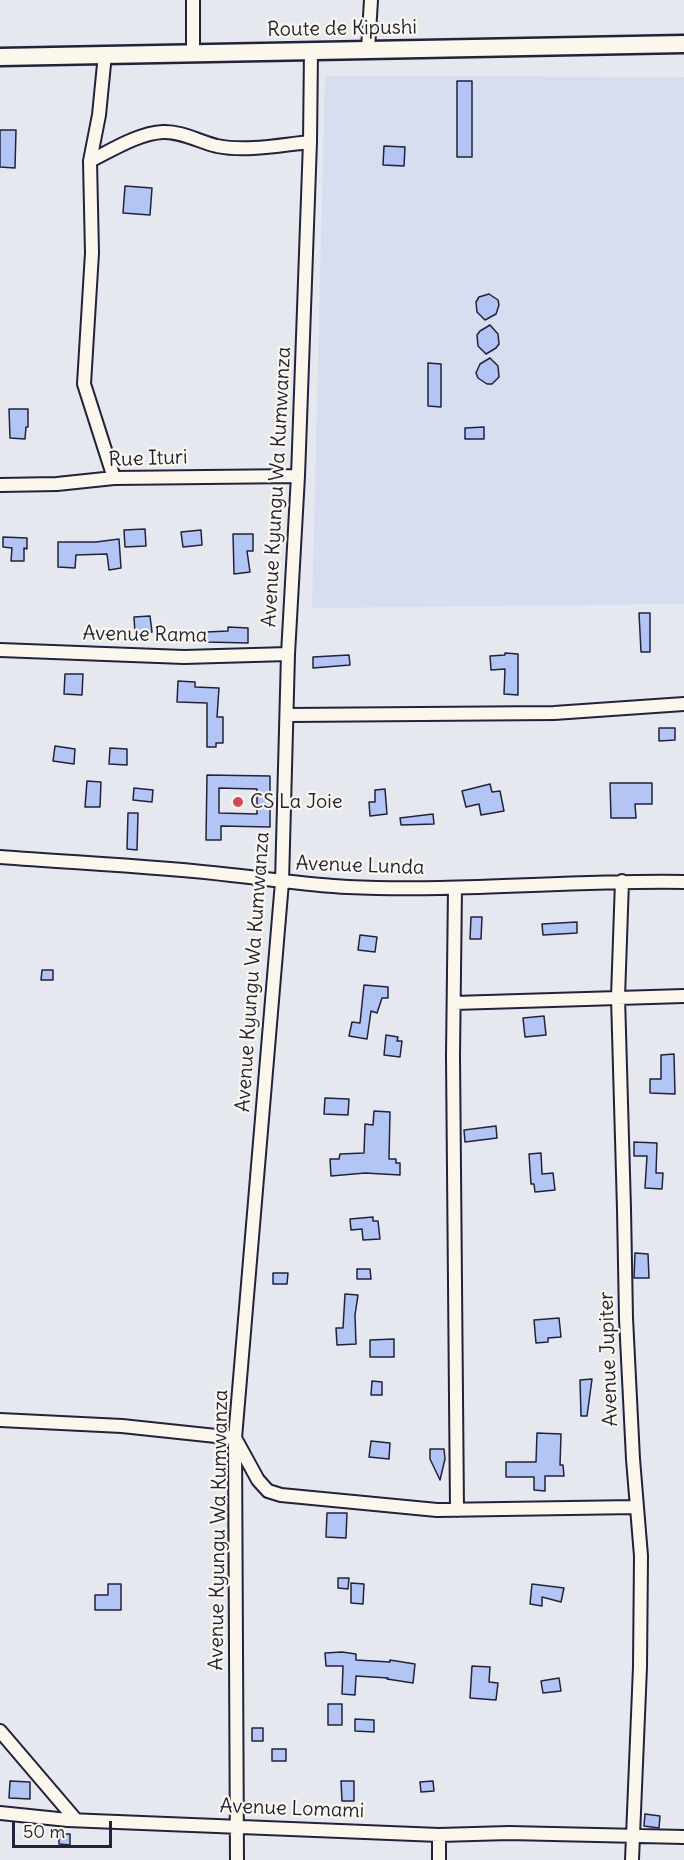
<!DOCTYPE html>
<style>
body{margin:0}
#map{position:relative;width:684px;height:1860px;overflow:hidden;background:#e5e8ee;font-family:Delius,sans-serif}
canvas{display:block}
.scale{position:absolute;left:12px;top:1821px;width:100px;height:27px;box-sizing:border-box;border:3px solid #22223b;border-top:0;padding-left:8px;font-size:18px;line-height:21px;white-space:nowrap;color:#22223b;-webkit-text-stroke:4px #fbf7ec;paint-order:stroke}
</style>
<div id="map">
<canvas width="684" height="1860"></canvas>
<div class="scale">50 m</div>
</div>
<script>
const context = document.querySelector('canvas').getContext('2d');
context.lineJoin = 'round';
function paint(path, color) { context.fillStyle = color; context.fill(path, 'evenodd'); }
function trace(path, color, width, dash) { context.strokeStyle = color; context.lineWidth = width; context.lineCap = dash ? 'butt' : 'round'; context.setLineDash(dash || []); context.stroke(path); }
function drawText(font, color, halo, rows, align = 'center') {
  context.font = font + ' Delius,sans-serif'; context.lineWidth = 4.5; context.setLineDash([]); context.textBaseline = 'middle'; context.strokeStyle = halo; context.fillStyle = color; for (const [text, x, y, turn = 0] of rows) {
    context.save(); context.translate(x, y); context.rotate((+turn || 0) * Math.PI / 180); context.textAlign = isNaN(turn) ? turn : align; if (halo) context.strokeText(text, 0, 0); context.fillText(text, 0, 0); context.restore();
  }
}
paint(new Path2D(`
 M325 76 684 77V604L312 608Z`), '#d6def0');
const building = new Path2D(`
 M457 81H472V157H457Z
 M0 130H16L15 168 0 167Z
 M384 146 405 147 404 166 383 165Z
 M125 186 152 188 150 215 123 213Z
 M489 294 498 300 499 305 496 314 485 320 477 312 476 302 479 297Z
 M490 325 498 334 499 344 496 348 486 354 478 346 477 335 480 331Z
 M490 358 498 366 499 377 492 384H487L478 378 476 373 480 364Z
 M428 363 441 364V407L428 406Z
 M9 409H28V427H26L25 439 10 438Z
 M484 427V439H465V428Z
 M145 529 146 546 125 547 124 530Z
 M201 530 202 545 183 547 181 532Z
 M233 534H253V551H247L250 572 234 574Z
 M3 537 27 538V549L24 548V561H11L12 548 3 547Z
 M119 539 121 568 109 570 107 554 76 555 75 568 58 567V542H96Z
 M639 613H650V652H641Z
 M150 616 152 632 135 633 134 617Z
 M228 627 248 628V643L206 642V632L228 631Z
 M505 653 518 654V695L504 694 505 669 491 670 490 656 505 655Z
 M349 655 350 665 313 668V657Z
 M65 674H83L82 695 64 694Z
 M178 681 195 682V687L219 688 217 717H223V743H216V747H207V703L177 702Z
 M659 728H675V740L659 741Z
 M55 746 75 749 74 764 53 761Z
 M110 748 127 749V765L109 764Z
 M207 775 270 776V827L221 826V840H206ZM219 788 257 789V814L219 813Z
 M87 781 101 782 100 807H85Z
 M610 783H652V804H635L636 818H611Z
 M490 784 492 792 500 791 504 811 481 815 479 804 466 807 462 791Z
 M134 788 153 790 152 802 133 800Z
 M385 789 387 814 370 816 369 802H375V790Z
 M128 813H138L137 850 127 849Z
 M433 814 434 824 401 825 400 818Z
 M471 917H482L481 939H470Z
 M577 922V933L543 935 542 924Z
 M360 935 377 937 375 952 358 950Z
 M42 970H53V980H41Z
 M364 985 388 987V998H382L377 1013 371 1011 367 1039 349 1036 352 1022 360 1023Z
 M544 1016 546 1035 525 1037 523 1018Z
 M386 1035 398 1037 397 1041H402L400 1057 384 1055Z
 M674 1054 675 1094 650 1093V1079H661V1055Z
 M325 1098 349 1099 348 1115 324 1114Z
 M374 1111 390 1112 389 1159H396V1163H400V1175L365 1173 331 1176 330 1159H339L340 1154 364 1153 365 1124 373 1125Z
 M496 1126 497 1138 465 1142 464 1130Z
 M634 1142 657 1143 656 1173H663L662 1189 645 1188 647 1156H634Z
 M541 1153 542 1174 553 1173 555 1190 535 1192 534 1184H531L529 1154Z
 M373 1217V1221H378L380 1239 363 1240 362 1229 351 1230 350 1219Z
 M635 1253 648 1254 649 1278H634Z
 M357 1269H370L371 1279H357Z
 M273 1273H288L287 1284H273Z
 M345 1294 358 1295 355 1315 356 1344 337 1345 336 1328H343Z
 M559 1318 561 1337 548 1338V1342L536 1343 534 1320Z
 M394 1339V1357H370V1340Z
 M592 1379 587 1416H581L580 1380Z
 M372 1381 382 1382V1395H371Z
 M537 1433 561 1434 560 1465H563L564 1476H545V1491L534 1490V1477H506V1462H536Z
 M371 1441 390 1443 389 1459 369 1457Z
 M430 1449H444L445 1459 440 1480 430 1459Z
 M327 1513H347L346 1538 326 1537Z
 M338 1578H349L348 1589 338 1588Z
 M351 1583 364 1584 363 1604 351 1603Z
 M108 1584H121V1610H95V1595H108Z
 M532 1584 564 1588 561 1602 542 1597V1606L530 1604Z
 M342 1652 356 1654V1660L390 1662V1660L415 1664 413 1683 387 1679 388 1678 356 1676 355 1695 342 1694 343 1666H326L325 1653Z
 M472 1666 490 1667 489 1682 498 1683 496 1700 470 1698Z
 M559 1678 561 1691 543 1693 541 1681Z
 M328 1704H342V1725H328Z
 M355 1719 374 1720V1732L355 1731Z
 M252 1728H263V1741H252Z
 M272 1749H286V1761H272Z
 M10 1781 30 1782V1799L9 1798Z
 M341 1781H354V1801H342Z
 M433 1781 434 1791 421 1792 420 1782Z
 M645 1814 660 1816 659 1828 644 1826Z
 M59 1834H70V1845L59 1844Z`);
paint(building, '#b3c5f4');
trace(building, '#22223b', 1.5);
const street = new Path2D(`
 M193 0V52
 M368 49 371 0
 M105 54 99 115 90 161 92 253 84 384 114 478
 M90 161C112 150 139 133 163 132 181 131 200 142 217 146 247 152 280 145 310 142
 M0 485 57 484 114 478 298 476
 M0 650 184 657 288 654
 M288 715 554 713 684 704
 M0 857C77 863 154 866 231 875 270 879 309 885 348 887 460 892 572 880 684 882
 M622 881 618 997 624 1209 626 1318 633 1459 641 1556 640 1667 632 1860
 M455 888 453 1056 457 1510
 M454 1003 684 996
 M0 1420 122 1426 235 1438 258 1480 268 1491 281 1495 437 1510 636 1507
 M0 1731 76 1820
 M0 1813 68 1820 439 1835 509 1833 684 1837
 M237 1860 235 1438 282 882 288 654 298 476 310 142 311 50
 M439 1860V1835`);
const secondary = new Path2D(`
 M0 57 684 44`);
trace(street, '#22223b', 16);
trace(secondary, '#22223b', 21);
trace(street, '#fbf7ec', 12);
trace(secondary, '#fbf7ec', 16);
for (const [x, y, r, color] of [
 [238,802,6,"#d1495b"]
]) { const dot = new Path2D(); dot.arc(x, y, r, 0, 2 * Math.PI); context.fillStyle = color; context.fill(dot); trace(dot, '#fbf7ec', 2); }
drawText('20px', '#22223b', '#fbf7ec', [
 ["Route de Kipushi",342,29,-1],
 ["Rue Ituri",148,459,-2],
 ["Avenue Kyungu Wa Kumwanza",277,487,-87],
 ["Avenue Rama",145,635,1],
 ["Avenue Lunda",360,866,2],
 ["Avenue Kyungu Wa Kumwanza",253,972,-86],
 ["Avenue Jupiter",609,1359,-92],
 ["Avenue Kyungu Wa Kumwanza",219,1530,-89],
 ["Avenue Lomami",292,1809,2]
]);
drawText('20px', '#22223b', '#fbf7ec', [
 ["CS La Joie",250,802]
], 'left');
</script>
